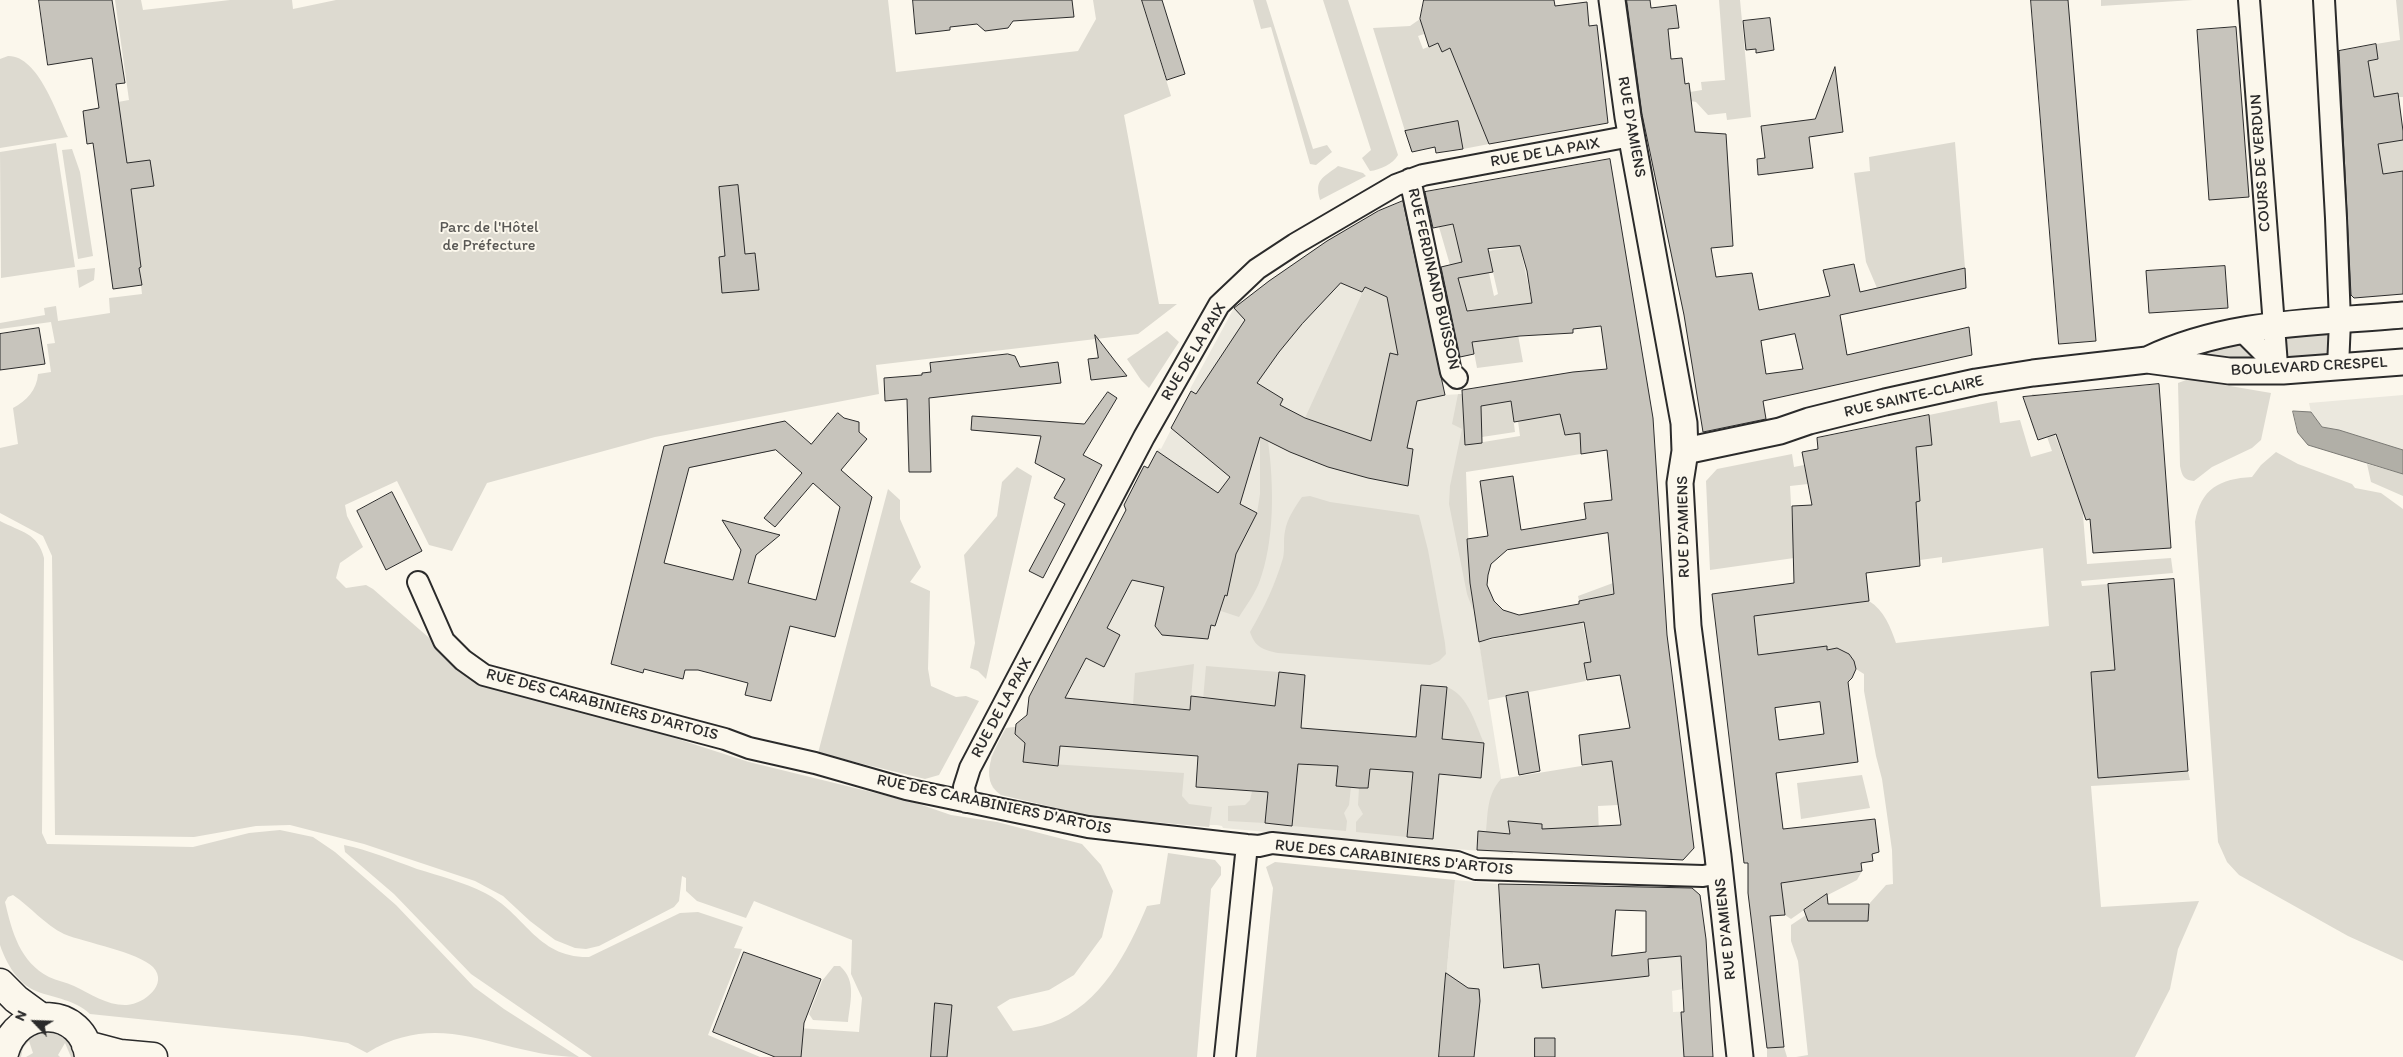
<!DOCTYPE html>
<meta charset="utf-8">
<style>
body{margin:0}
#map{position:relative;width:2403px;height:1057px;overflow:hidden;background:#fbf7ec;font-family:Itim,sans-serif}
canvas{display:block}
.north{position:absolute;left:10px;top:997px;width:50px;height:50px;-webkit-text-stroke:4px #fbf7ec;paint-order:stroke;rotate:294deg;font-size:14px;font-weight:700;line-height:20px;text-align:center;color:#2b2b2b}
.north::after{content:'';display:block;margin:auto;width:18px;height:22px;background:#2b2b2b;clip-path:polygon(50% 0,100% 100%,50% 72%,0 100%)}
</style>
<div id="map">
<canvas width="2403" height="1057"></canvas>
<div class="north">N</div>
</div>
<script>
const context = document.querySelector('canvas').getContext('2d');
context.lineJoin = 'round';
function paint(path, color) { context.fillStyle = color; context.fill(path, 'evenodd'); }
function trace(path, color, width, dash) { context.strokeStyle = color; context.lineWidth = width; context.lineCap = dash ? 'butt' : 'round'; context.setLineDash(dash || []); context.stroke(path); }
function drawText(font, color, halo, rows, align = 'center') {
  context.font = font + ' Itim,sans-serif'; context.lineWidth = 4; context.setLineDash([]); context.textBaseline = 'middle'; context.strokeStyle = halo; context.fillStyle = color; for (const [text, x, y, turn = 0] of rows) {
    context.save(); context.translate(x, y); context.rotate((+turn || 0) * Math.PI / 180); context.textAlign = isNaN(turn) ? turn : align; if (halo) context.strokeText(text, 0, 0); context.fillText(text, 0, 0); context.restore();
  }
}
paint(new Path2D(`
 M1405 200 1445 395 1462 394 1470 583 1513 854 1277 833 1223 828 1222 826 1217 825H1210L1209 827 1092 816 1001 795 993 788 990 781 991 757 1006 728 1015 727 1020 720 1027 718 1058 643 1126 510 1124 505 1159 448 1161 449 1191 391 1190 389 1234 308 1269 281 1327 241 1374 213 1376 215Z
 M2403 395V450L2339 430 2322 427 2311 412 2309 403Z
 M1455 880 1499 884 1502 968 1706 945 1683 989 1672 991 1673 1012 1710 1010 1713 1057H1439Z`), '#ebe8de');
paint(new Path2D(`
 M115 0H141L143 10 230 0H292L293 9 336 0H888L896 72 1078 51 1096 19 1093 0H1142L1171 96 1124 115 1159 304H1177L1138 334 876 365 879 394 655 437 487 483 452 551 429 545 397 481 345 505 347 516 363 547 340 563 336 578 346 588 366 585 373 589 435 643 600 714 749 762 916 803 951 815 997 822 1082 844 1101 865 1113 891 1102 937 1074 975 1049 990 1010 999 997 1007 1013 1031C1026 1029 1039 1027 1051 1023 1101 1005 1128 951 1147 906L1160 904 1168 853 1215 860 1221 867V875L1211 889 1197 1057H772L773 1047 783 1027 859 1032 862 998 851 974 852 940 754 901 746 918 697 901 686 891V878L682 876 679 901 674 907 599 946 586 949 575 948 555 940 530 921 503 896 475 881 364 844 290 825 256 826 194 837 55 835 52 556 43 536 0 513V448L18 444 13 408C26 401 37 390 38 374L51 372 47 344 55 343 51 322 0 329V323L45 315 44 308 56 306 58 321 110 313 109 298 142 294 139 268 141 267 131 189 153 186 150 160 127 163 118 102 129 100Z
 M1253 0H1266L1313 149 1327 145 1332 152 1316 165 1310 164 1271 27 1261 29Z
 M1323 0H1348L1398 155C1393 164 1380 170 1370 171L1362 158 1371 150Z
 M1719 0H1740L1751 117 1727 120 1726 113 1708 115 1696 102 1691 101 1690 92 1702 90 1701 82 1725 80Z
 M2101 0H2193L2101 6Z
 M2396 0H2403V97H2374L2368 61 2378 59 2376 44 2400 40Z
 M1420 19 1424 34 1418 36 1423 49 1438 43 1442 52 1450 48 1489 144 1463 149 1405 131 1373 28 1410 26Z
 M8 56C38 55 57 114 68 137L0 148V59Z
 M2403 140V171L2383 174 2378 144Z
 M1955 142 1965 268 1877 288 1866 262 1854 173 1870 171 1869 157Z
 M56 143 75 267 1 278 0 152Z
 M72 149 80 172 93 256 78 259 62 150Z
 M1338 166 1363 173 1366 176 1320 200C1314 179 1323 178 1338 166Z
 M1453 224 1457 241 1489 273 1494 296 1498 294 1488 251 1520 246 1532 303 1509 306 1513 324H1516L1523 362 1477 368 1472 342 1500 338 1479 322 1477 309 1467 310 1464 301 1448 303 1443 281 1476 275 1450 265 1439 227Z
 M95 268 94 280 79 288 77 270Z
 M1365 287 1387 297 1399 355 1390 353 1371 441 1305 418Z
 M1167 331 1179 342 1149 388 1141 380 1127 359Z
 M2328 333 2333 348 2327 356 2295 358 2286 355 2285 337Z
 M2235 337 2253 360 2203 359 2192 352Z
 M2189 379 2271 393 2261 440 2252 448 2212 467 2194 481C2184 480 2182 476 2180 466L2178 383Z
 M1458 394H1462L1465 445 1520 436 1518 421 1574 412 1567 429H1563L1565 435 1585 433 1586 441 1580 442 1581 454 1466 472 1470 583 1473 610 1467 594 1449 504 1450 486 1462 429 1452 424Z
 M2032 394 2045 395 2047 414 2080 502 2082 503 2087 564 2171 558 2173 573 2081 581 2082 586 2108 584 2114 652 2180 665 2091 672 2099 778 2188 771 2190 780 2091 786 2101 907 2199 901 2178 949 2170 989 2135 1057H1796L1808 1055 1798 961 1791 941V925L1806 915 1808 921H1868L1869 904 1886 885 1893 884 1892 850 1882 779 1876 756 1864 691V674L1856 669C1853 654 1842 647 1827 650V646L1759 658 1754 616 1869 601C1884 610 1891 628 1896 643L2049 626 2043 548 1942 563V557L1920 560 1916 502 1920 501 1916 447 1932 445 1929 415 1997 401 2000 423 2020 420 2031 457 2052 451Z
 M1511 401 1515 432 1482 437 1481 406Z
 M1260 437 1268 441C1274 485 1275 541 1259 583 1254 595 1246 606 1239 617L1221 611 1237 549 1257 513 1260 494Z
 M2276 452 2298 464 2352 484 2355 488 2381 493 2403 509V961L2348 936 2239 875 2227 862 2218 842 2195 522C2201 488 2220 479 2252 477L2261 465Z
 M1792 454 1794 467 1804 465 1808 484 1790 486 1794 558 1710 570 1706 481 1717 469Z
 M2367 464 2403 474V496L2371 482Z
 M1017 467 1032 476 986 679 978 671 970 668 975 643 964 555 997 516 1002 482Z
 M888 489 900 500V519L921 567 910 582 930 591 928 669 931 686 956 697 966 696 979 701 939 775 925 779 818 753Z
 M1310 496 1330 502 1419 515 1428 550 1445 643 1446 654 1439 661 1430 665 1278 653C1263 650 1255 647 1250 632 1264 608 1275 585 1283 558 1285 549 1283 540 1285 531 1287 519 1295 507 1302 497Z
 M0 521C21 532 38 533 44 558L42 833 47 844 193 847 249 833 280 830 313 837 335 852 396 905 474 987 504 1009 579 1057C500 1057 444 1006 367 1053L348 1043 302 1036 90 1014C74 999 56 999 36 991 18 984 6 963 0 945ZM13 895C31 907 45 925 64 934 86 943 138 952 153 967 169 984 144 1004 127 1005 108 1006 91 994 74 986 66 982 57 981 49 977 20 962 12 932 5 902L8 897Z
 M1613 583 1614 594 1579 601 1578 596Z
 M1582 621 1591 662 1584 664 1586 681 1488 700 1479 642Z
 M1194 664 1190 710 1133 705 1135 673Z
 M1206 666 1279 672 1274 718 1202 711Z
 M1447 687C1468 695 1475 723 1484 743L1442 739Z
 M1015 727 1017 737 1025 742 1023 762 1184 773 1182 796 1189 804 1212 807 1209 827 1092 816 1001 795C977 778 995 748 1006 728Z
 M1612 761 1618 805 1598 806 1599 835 1541 836 1542 824 1508 821 1510 834 1486 832C1488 811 1487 795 1501 779Z
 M1298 764 1338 766 1336 785 1351 787 1349 805 1344 813 1347 821 1346 831 1292 826Z
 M1257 769H1270L1265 823 1228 821V806L1245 805 1250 800Z
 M1370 769 1413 772 1407 837 1356 832V822L1363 814 1358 805 1359 788H1368Z
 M1862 775 1870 808 1801 819 1797 783Z
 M344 845C368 850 393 860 417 869 440 876 463 882 485 893 525 913 536 958 589 957L680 913 698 912 743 927 734 948 742 949 708 1035 760 1057H592L471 974 394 894 345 852Z
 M1275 862 1455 880 1439 1057H1256L1273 888 1266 867Z
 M1779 867 1792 882 1862 871 1857 880 1820 899 1791 919 1785 915Z
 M834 966H840C857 981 850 1002 848 1022L813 1020 809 1014 822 981Z
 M46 1032C61 1033 72 1042 74 1057H71L65 1043 58 1055 60 1057H26L33 1053 29 1041 23 1048 21 1057H18C22 1042 30 1033 46 1032Z
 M1784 1047 1787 1057H1794H1767V1048Z`), '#dddad0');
const water = new Path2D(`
 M2293 411 2311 412 2322 427 2339 430 2403 450V474L2308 445 2298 433Z`);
paint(water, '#b1afa7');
trace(water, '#7b7a75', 1);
const building = new Path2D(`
 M39 0H112L125 83 116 84 127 163 150 160 154 186 131 189 141 267 139 268 142 285 113 289 93 143 87 144 83 111 99 108 92 58 48 65Z
 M913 0H1072L1074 17 1013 21 1008 28 985 31 977 24 950 27V30L916 34Z
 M1142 0H1162L1185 74 1167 80Z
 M1424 0H1554L1555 6 1587 2 1589 26 1597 25 1608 123 1489 144 1450 48 1442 52 1438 43 1429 47 1420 19Z
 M1627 0H1650L1651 8 1676 5 1679 28 1668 29 1671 59 1682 58 1685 84 1689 83 1695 132 1726 134 1733 246 1711 248 1716 277 1752 273 1759 310 1830 296 1823 270 1854 264 1860 292 1965 268 1966 288 1840 315 1847 355 1969 327 1972 355 1763 401 1766 419 1703 432 1684 315 1642 114ZM1795 334 1803 369 1766 374 1761 341Z
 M2031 0H2068L2096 341 2059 344Z
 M1770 18 1774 50 1756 53V49L1746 50 1743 21Z
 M2236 27 2249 197 2209 200 2197 30Z
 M2376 44 2378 59 2368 61 2374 97 2398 93 2403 131V140L2378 144 2383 174 2403 171V294L2354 298 2351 295 2339 51Z
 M1835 67 1843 132 1809 137 1813 168 1758 175 1757 159 1765 158 1761 126 1815 119Z
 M1458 121 1463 149 1436 153 1435 147 1412 152 1405 131Z
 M1610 159 1653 418 1667 635 1694 848 1683 860 1477 850 1478 831 1510 834 1508 821 1542 824V829L1621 825 1612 761 1582 765 1579 735 1630 728 1620 675 1587 680 1584 663 1591 662 1584 622 1492 638 1479 642 1470 583 1467 539 1488 536 1480 481 1513 476 1521 530 1586 519 1584 503 1612 500 1607 450 1581 454 1580 433 1565 435 1560 414 1514 422 1511 401 1481 406 1482 443 1465 445 1462 390 1573 372 1607 369 1601 326 1573 329V333L1520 336 1472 342 1474 354 1460 357 1441 267 1462 262 1453 224 1433 228 1425 192ZM1520 246 1527 271 1532 303 1467 311 1458 278 1493 272 1488 249ZM1608 533 1614 594 1579 601V604L1519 615 1503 610 1494 601 1487 585 1488 575 1491 564 1507 550Z
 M738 185 745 254 755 253 759 290 722 293 719 257 725 256 719 187Z
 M1403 201 1445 395 1417 401 1407 448 1413 449 1408 486 1368 478 1328 467 1290 452 1260 437 1240 504 1257 513 1236 554 1227 596 1225 595 1215 626 1211 625 1208 639 1162 635 1155 626 1164 587 1132 580 1107 628 1120 635 1104 667 1086 658 1065 698 1190 710 1191 696 1275 706 1279 672 1305 675 1301 728 1416 737 1421 685 1447 687 1442 739 1484 743 1481 778 1439 774 1433 839 1407 837 1413 772 1370 769 1368 788H1359L1336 786 1338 766 1298 764 1292 826 1265 823 1268 792 1196 787 1198 756 1060 746 1058 766 1023 762 1025 743 1015 734 1016 724 1027 715 1029 697 1126 510 1124 505 1144 466 1148 468 1157 451 1218 493 1230 477 1171 428 1191 391 1196 394 1245 320 1234 308 1269 281 1327 241 1378 211ZM1341 283 1362 292 1365 287 1387 297 1398 355 1390 353 1371 441 1305 418 1280 405 1283 399 1257 383 1279 352 1302 324Z
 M2225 266 2228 308 2149 313 2146 271Z
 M39 328 45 364 0 370V334Z
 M1095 335 1115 361 1127 376 1091 380 1088 359 1098 358Z
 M1008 354 1015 356 1020 367 1058 362 1061 383 929 398 931 472H909L907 399 885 401 884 378 922 375V373L931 372 930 363Z
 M2159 384 2171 548 2093 553 2090 519 2086 520 2056 434 2038 440 2023 397Z
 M1108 392 1117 398 1083 455 1102 465 1043 578 1029 571 1065 504 1054 498 1065 479 1035 463 1041 436 971 430 972 416 1084 424Z
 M838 413 844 418 859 422V432L867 439 841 470 872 497 835 637 790 626 771 701 745 695 748 683 698 670H685L683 679 644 669 643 673 611 664 664 446 785 421 811 444ZM776 450 802 473 764 518 775 527 813 483 840 507 816 600 748 583 756 555 780 535 722 520 741 550 733 580 664 563 689 468Z
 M1929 415 1932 445 1916 447 1920 501 1916 502 1920 566 1866 573 1869 601 1754 616 1758 655 1827 646V650L1837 648 1849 654 1854 661 1856 669 1852 678 1848 682 1858 762 1776 773 1783 829 1875 819 1879 852 1872 854 1873 861 1861 863 1862 871 1781 883 1785 915 1770 916 1784 1047 1767 1048 1748 893V863H1744L1712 594 1794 583 1792 506 1812 505 1802 452 1818 449 1817 438ZM1820 702 1824 734 1779 740 1775 708Z
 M392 492 422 551 386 570 357 511Z
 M2174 579 2188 771 2098 778 2091 672 2115 670 2108 584Z
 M1528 692 1540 771 1519 775 1506 696Z
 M1499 884 1692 888 1700 895 1706 939 1713 1057H1684L1681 1012H1684L1681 956 1648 959 1649 976 1542 988 1539 964 1504 968ZM1616 910 1646 911V952L1612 956Z
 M1827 894 1828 904H1869L1868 921H1808L1804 910Z
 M744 952 821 979 804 1023 801 1057H775L713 1032Z
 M1446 973 1468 988 1479 989 1480 1001 1474 1057H1439Z
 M935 1003 952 1005 947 1057H931Z
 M1535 1038H1555V1057H1535Z`);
paint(building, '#c7c4bc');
trace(building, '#2b2b2b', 1);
const minor = new Path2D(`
 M2249 0 2277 365
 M2324 0 2336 218 2340 321 2338 367
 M1410 179 1451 372 1457 378
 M2240 329 2281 370
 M418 582 444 641 463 660 484 675 725 739 749 748 815 763 906 789 1088 827 1247 845 1259 846 1272 843 1457 862 1476 869 1703 876 1720 873
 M966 802 964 787 970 768 1144 437 1219 305 1257 269 1295 244 1396 185 1423 175 1631 136
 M1225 1057 1247 845`);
const tertiary = new Path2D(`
 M1612 0 1628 117 1684 423 1685 451 1680 483 1688 626 1718 856 1740 1057
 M2147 360C2229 321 2314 323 2403 315
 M1685 451 1780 431 1809 421 1885 402 1976 382 2033 373 2147 360 2229 371H2283L2403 362`);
const secondary = new Path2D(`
 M0 983 16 999 42 1018
 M86 1045 120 1054 153 1057
 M3 1057C15 1001 85 1007 89 1057`);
trace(minor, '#2b2b2b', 24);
trace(tertiary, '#2b2b2b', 29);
trace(secondary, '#2b2b2b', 31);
trace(minor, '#fbf7ec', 20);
trace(tertiary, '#fbf7ec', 25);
trace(secondary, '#fbf7ec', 28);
drawText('16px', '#2b2b2b', '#fbf7ec', [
 ["RUE D'AMIENS",1631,127,80],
 ["RUE DE LA PAIX",1545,153,-10],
 ["COURS DE VERDUN",2261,163,-94],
 ["RUE FERDINAND BUISSON",1433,279,77],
 ["RUE DE LA PAIX",1194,352,-59],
 ["BOULEVARD CRESPEL",2309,367,-3],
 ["RUE SAINTE-CLAIRE",1914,397,-13],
 ["RUE D'AMIENS",1684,527,-91],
 ["RUE DES CARABINIERS D'ARTOIS",602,705,15],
 ["RUE DE LA PAIX",1002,708,-62],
 ["RUE DES CARABINIERS D'ARTOIS",994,805,12],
 ["RUE DES CARABINIERS D'ARTOIS",1394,858,6],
 ["RUE D'AMIENS",1726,929,-96]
]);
drawText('16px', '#585754', '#fbf7ec', [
 ["Parc de l'Hôtel",489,228],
 ["de Préfecture",489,246]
]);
</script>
